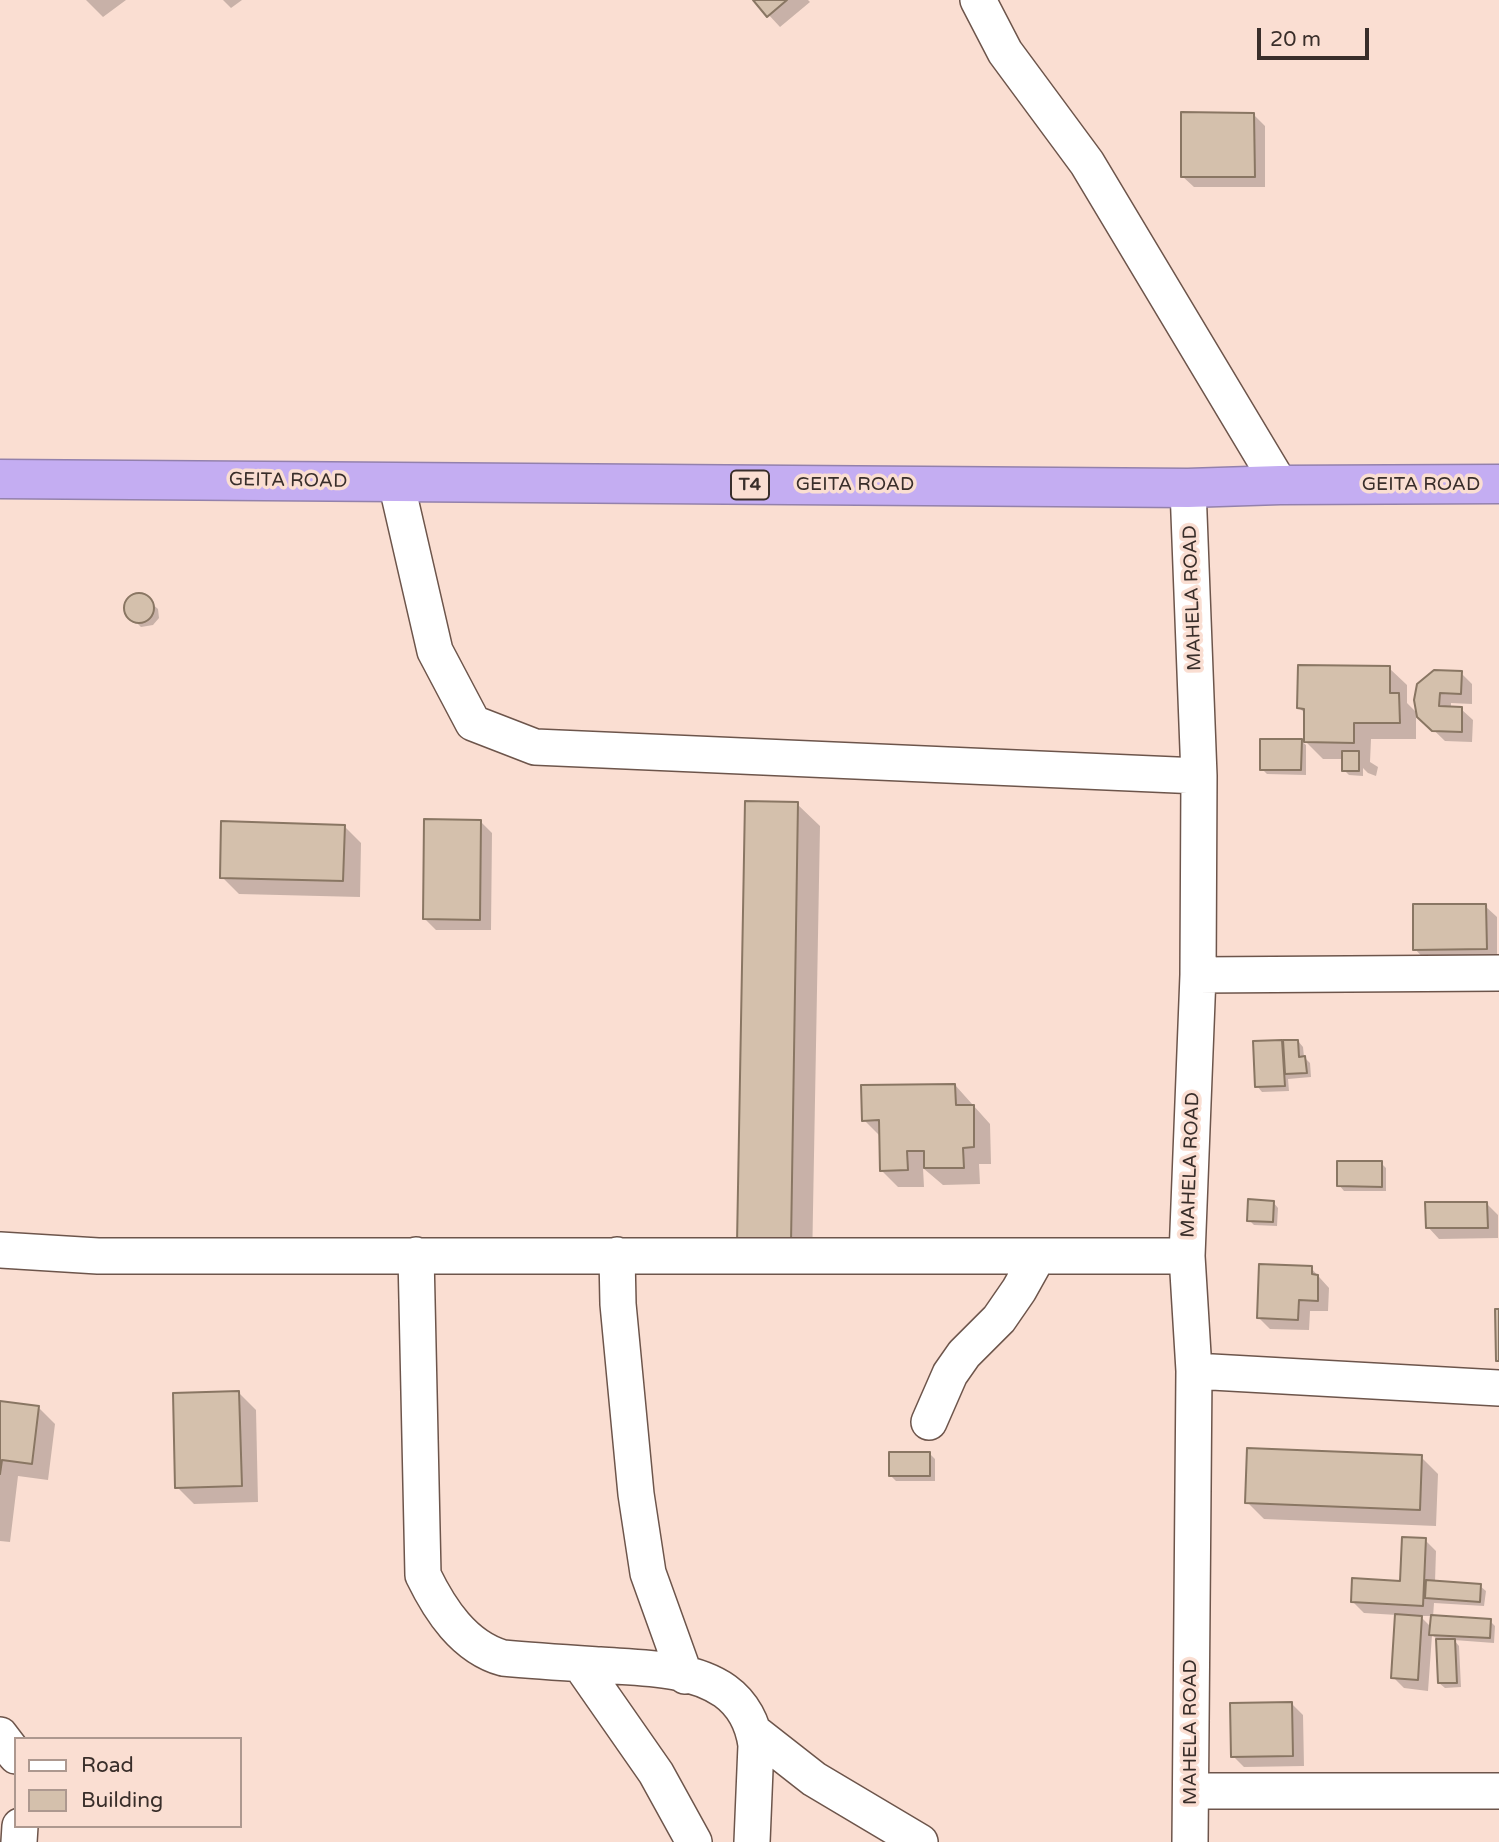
<!DOCTYPE html>
<style>
body{margin:0}
#map{position:relative;width:1499px;height:1842px;overflow:hidden;background:#faded2;font-family:"Varela Round",sans-serif}
canvas{display:block}
.legend{position:absolute;left:14px;top:1737px;width:228px;height:91px;box-sizing:border-box;background:#faded2;border:2px solid #ad988f;margin:0;padding:9px 12px;list-style:none;font-size:21px;color:#392e2a}
.legend li{display:flex;align-items:center;gap:14px;height:35px}
.legend b{width:35px;border:2px solid #ad988f}
.scale{position:absolute;left:1257px;top:28px;width:112px;height:32px;box-sizing:border-box;border:4px solid #392e2a;border-top:0;padding-left:9px;font-size:21px;line-height:24px;white-space:nowrap;color:#392e2a;-webkit-text-stroke:5px #faded2;paint-order:stroke}
</style>
<div id="map">
<canvas width="1499" height="1842"></canvas>
<ul class="legend">
<li><b style="height:9px;background:#fff"></b>Road</li>
<li><b style="height:19px;background:#d4c0ac"></b>Building</li>
</ul>
<div class="scale">20 m</div>
</div>
<script>
const context = document.querySelector('canvas').getContext('2d');
context.lineJoin = 'round';
function paint(path, color) { context.fillStyle = color; context.fill(path, 'evenodd'); }
function trace(path, color, width, dash) { context.strokeStyle = color; context.lineWidth = width; context.lineCap = dash ? 'butt' : 'round'; context.setLineDash(dash || []); context.stroke(path); }
function drawText(font, color, halo, rows, align = 'center') {
  context.font = font + ' "Varela Round",sans-serif'; context.lineWidth = 7; context.setLineDash([]); context.textBaseline = 'middle'; context.strokeStyle = halo; context.fillStyle = color; for (const [text, x, y, turn = 0] of rows) {
    context.save(); context.translate(x, y); context.rotate((+turn || 0) * Math.PI / 180); context.textAlign = isNaN(turn) ? turn : align; if (halo) context.strokeText(text, 0, 0); context.fillText(text, 0, 0); context.restore();
  }
}
paint(new Path2D(`
 M86 0H126L103 17Z
 M223 0H242L231 8Z
 M755 0H808L810 2 780 27Z
 M1254 115 1265 126V187H1194L1182 176Z
 M134 595H142L158 609 159 618 153 625 141 627 128 614 126 606Z
 M1389 668 1407 685V703L1418 714 1416 700 1461 673 1472 684V704L1451 703V708L1461 709 1473 720 1472 742 1445 741 1416 713V739H1371L1370 762 1378 767 1376 776 1368 773 1363 768V776L1349 775 1344 770V759H1323L1306 742V775L1267 774 1262 769 1301 741 1306 745V714L1299 708Z
 M797 804 820 826 812 1265 762 1264Z
 M481 822 492 833 491 930H436L424 918Z
 M344 826 361 843 360 897 239 894 222 877Z
 M1485 906 1497 917V960L1426 961 1415 949Z
 M1298 1041 1303 1047 1304 1057 1310 1063 1311 1077 1288 1079 1289 1091 1262 1092 1257 1086 1255 1043Z
 M955 1085 990 1124 991 1164H979L980 1184 943 1185 923 1168 924 1187H898L881 1170V1137L864 1120Z
 M1381 1163 1386 1168V1191H1344L1339 1185Z
 M1273 1202 1278 1208 1277 1226 1254 1225 1249 1220Z
 M1487 1204 1498 1215V1238L1439 1239 1428 1227Z
 M1311 1268 1329 1288 1328 1311H1310L1309 1330 1270 1329 1259 1318Z
 M239 1393 256 1410 258 1502 194 1504 177 1487Z
 M0 1402 38 1407 55 1424 48 1480 18 1476 10 1542 0 1541Z
 M930 1454 935 1459V1481H896L891 1476Z
 M1421 1457 1438 1474 1436 1526 1264 1519 1247 1502Z
 M1425 1540 1436 1551 1435 1582 1480 1586 1486 1591 1484 1606 1434 1603 1433 1617 1490 1621 1495 1626 1494 1643 1454 1640 1459 1646 1461 1687 1445 1688 1439 1683 1437 1639 1432 1635 1428 1691 1404 1688 1393 1677 1397 1615 1364 1613 1353 1602 1401 1583ZM1420 1616H1432V1628Z
 M1291 1703 1303 1715 1304 1766 1244 1767 1233 1756Z`), '#0003');
const building = new Path2D(`
 M753 0H787L767 17Z
 M1181 112 1254 113 1255 177H1181Z
 M124 608a15 15 0 1 1 30 0a15 15 0 1 1-30 0Z
 M1298 665 1390 666V693H1399L1400 723H1354V743L1304 742V709L1297 708Z
 M1434 670 1462 671 1461 694 1440 693 1439 706 1462 707V732L1432 731 1417 717 1414 700 1417 684Z
 M1260 739H1302L1301 770H1260Z
 M1342 751H1359V771H1342Z
 M745 801 798 802 791 1243H737Z
 M424 819 481 820 480 920 423 919Z
 M221 821 345 825 343 881 220 878Z
 M1413 904H1486L1487 949 1413 950Z
 M1282 1040 1285 1086 1255 1087 1253 1041Z
 M1283 1040H1298L1299 1057 1305 1056 1307 1073 1285 1074Z
 M955 1084 956 1105H974V1147L963 1148 964 1168H924V1151H907L908 1170 880 1171 879 1120 862 1121 861 1085Z
 M1337 1161H1382V1187L1337 1186Z
 M1248 1199 1274 1201 1273 1222 1247 1221Z
 M1425 1202H1487L1488 1228H1426Z
 M1259 1264 1312 1266V1274L1318 1275V1301L1299 1300 1298 1320 1257 1318Z
 M1495 1309H1499V1361H1496Z
 M239 1391 242 1486 175 1488 173 1393Z
 M0 1401 39 1406 32 1464 2 1460 0 1474Z
 M1247 1448 1422 1455 1420 1510 1245 1503Z
 M889 1452H930V1476H889Z
 M1402 1537 1426 1538 1423 1606 1351 1602 1352 1578 1400 1581Z
 M1426 1580 1481 1584 1480 1602 1425 1598Z
 M1395 1614 1422 1616 1418 1680 1391 1678Z
 M1431 1615 1491 1619 1490 1638 1429 1635Z
 M1436 1639H1455L1457 1683H1438Z
 M1292 1702 1293 1756 1231 1757 1230 1703Z`);
paint(building, '#d4c0ac');
trace(building, '#897663', 2);
const street = new Path2D(`
 M978 0 1005 52 1087 163 1280 485
 M396 482 435 651 473 723 535 747 1199 776
 M1188 488 1199 776 1198 975 1187 1256 1194 1371 1190 1842
 M1198 975 1499 973
 M0 1250 98 1256H1187
 M416 1255 423 1575C440 1610 464 1647 503 1658 535 1661 568 1663 600 1665 640 1668 691 1667 725 1691 743 1704 753 1724 756 1745L752 1842
 M617 1255 618 1304 636 1494 648 1573 685 1676
 M1194 1371 1499 1388
 M929 1422 950 1374 964 1354 999 1319 1019 1290 1038 1256
 M580 1664 656 1773 694 1842
 M754 1732 814 1779 920 1842
 M0 1735 16 1756
 M1191 1791H1499
 M19 1842 20 1826`);
const highway = new Path2D(`
 M0 479 1188 488 1280 485 1499 484`);
trace(street, '#6d554b', 38);
trace(highway, '#9381ac', 41);
trace(street, '#fff', 35);
trace(highway, '#c4adf2', 38);
for (const [x, y, w] of [
 [750,485,38]
]) { const box = new Path2D(); box.roundRect(x - w / 2, y - 14.5, w, 29, 5); context.fillStyle = '#faded2'; context.fill(box); trace(box, '#392e2a', 2); }
drawText('bold 18px', '#392e2a', null, [
 ["T4",750,485]
]);
drawText('19px', '#392e2a', '#faded2', [
 ["GEITA ROAD",288,481,1],
 ["GEITA ROAD",855,485],
 ["GEITA ROAD",1421,485],
 ["MAHELA ROAD",1193,598,-92],
 ["MAHELA ROAD",1191,1165,-88],
 ["MAHELA ROAD",1191,1732,-90]
]);
</script>
